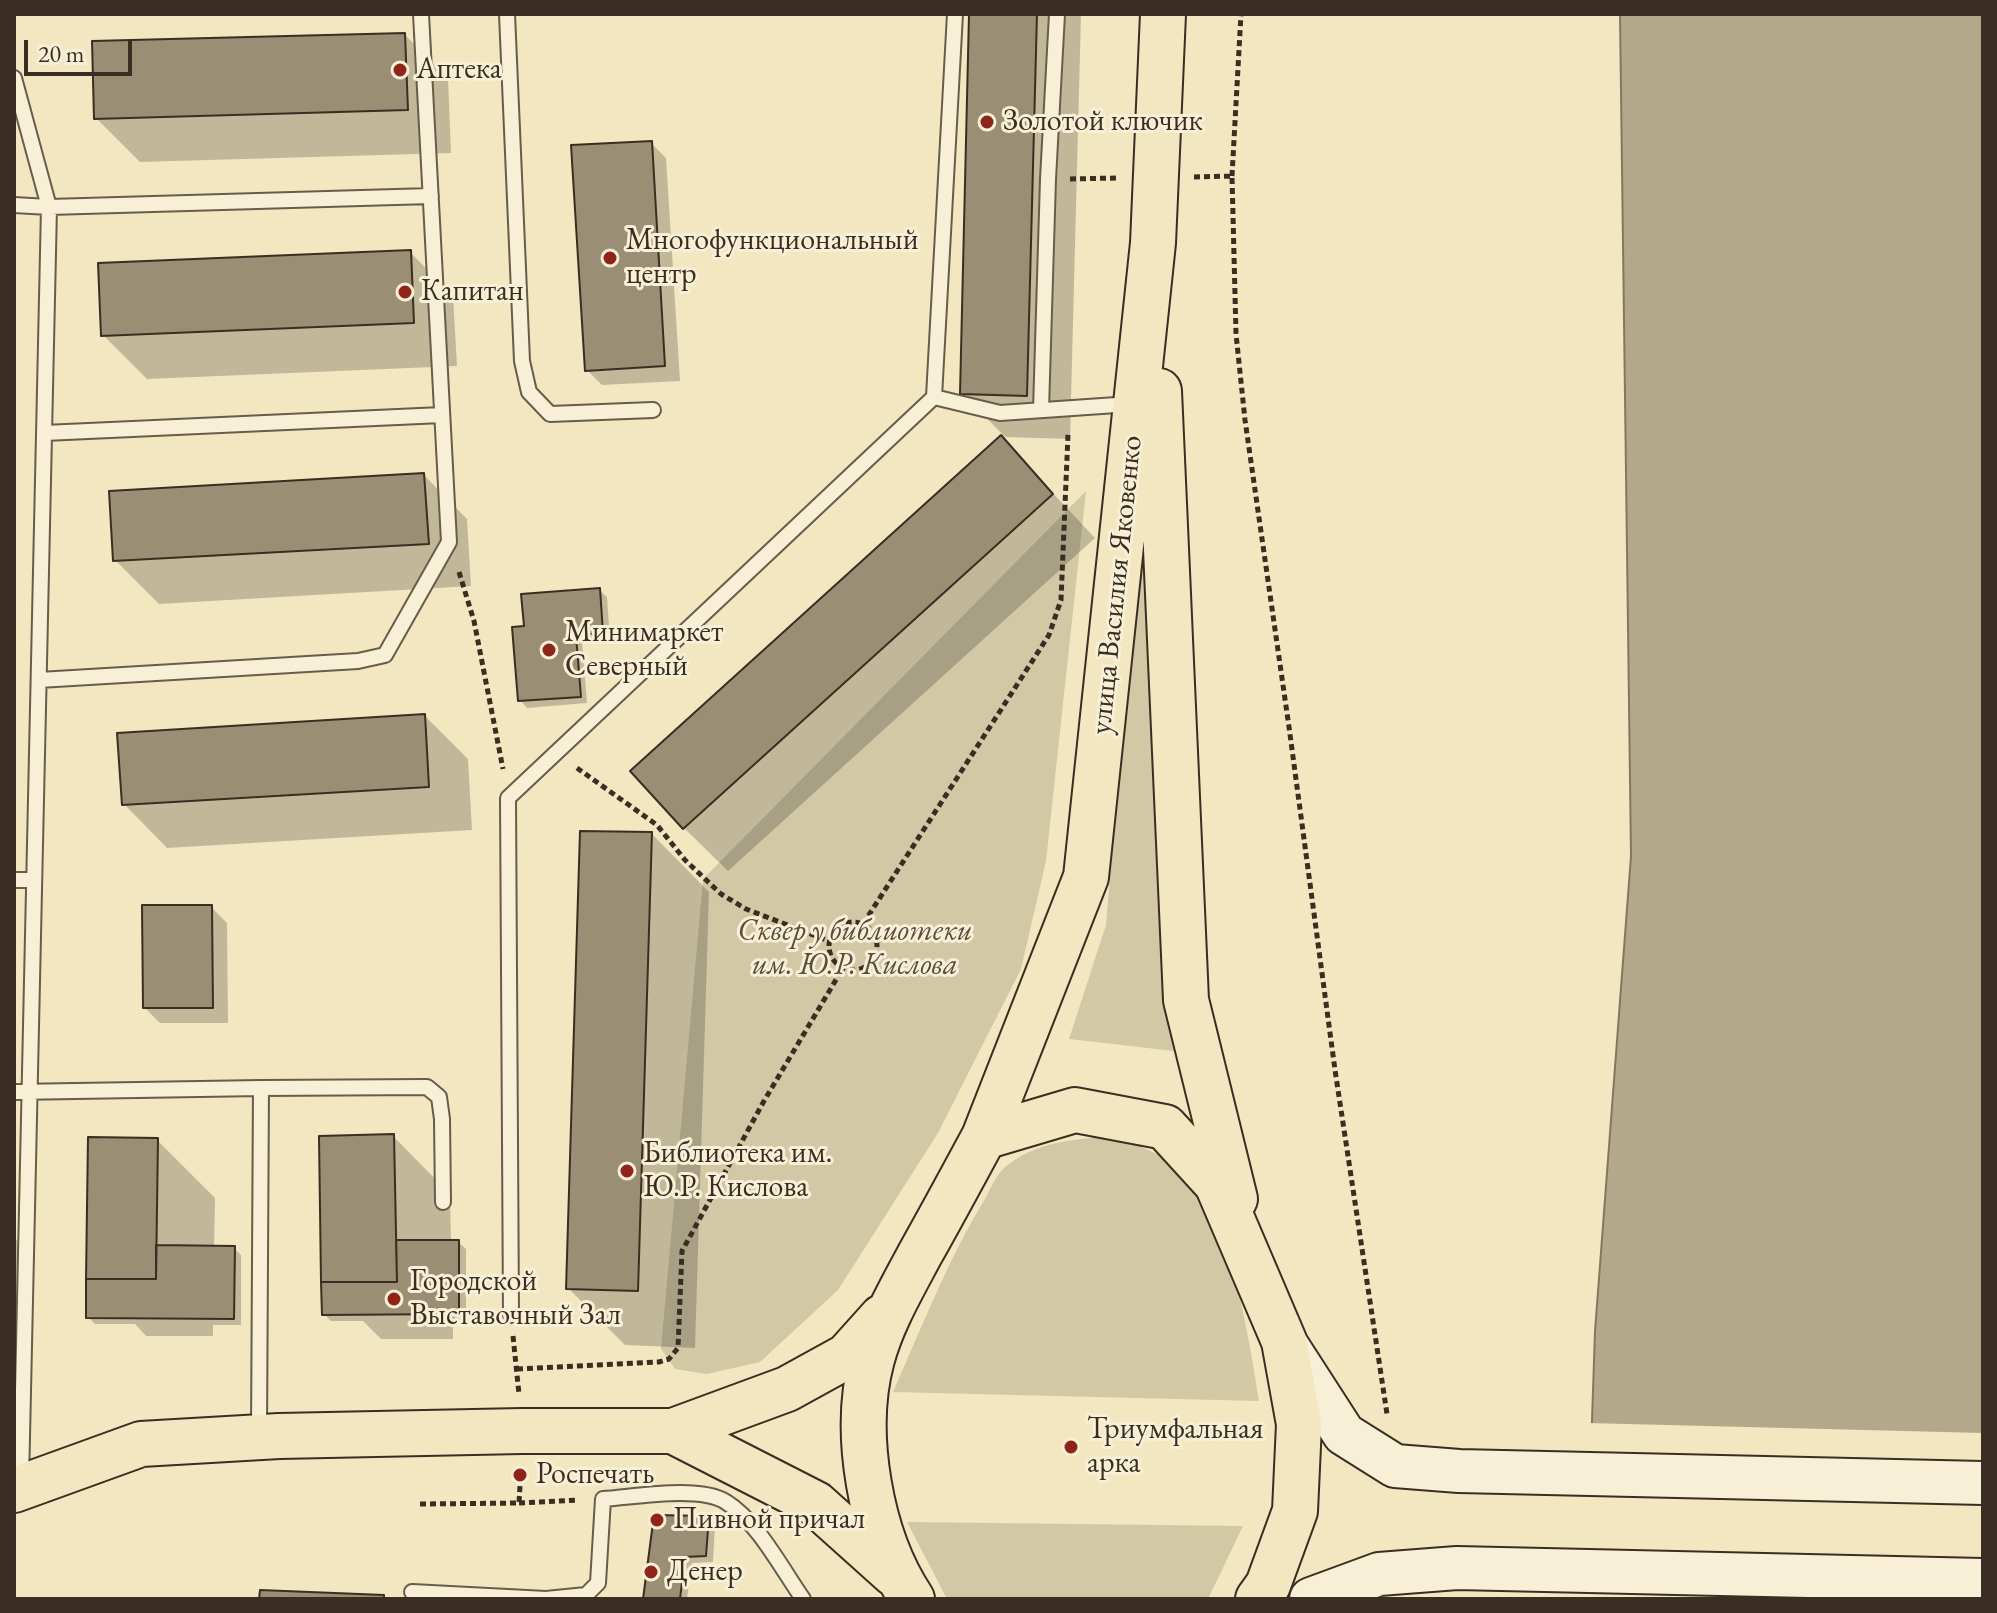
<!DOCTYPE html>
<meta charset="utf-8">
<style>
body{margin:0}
#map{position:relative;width:1997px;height:1613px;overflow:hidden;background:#f2e7c0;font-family:"EB Garamond",serif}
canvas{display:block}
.frame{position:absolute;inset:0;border:16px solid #3a2e22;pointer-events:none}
.scale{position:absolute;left:24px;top:40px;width:108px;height:36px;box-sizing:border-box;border:4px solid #3a2e22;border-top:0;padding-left:10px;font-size:24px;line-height:28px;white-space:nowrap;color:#3a2e22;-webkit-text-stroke:6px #f7efd6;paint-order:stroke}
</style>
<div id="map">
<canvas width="1997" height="1613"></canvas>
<div class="frame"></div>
<div class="scale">20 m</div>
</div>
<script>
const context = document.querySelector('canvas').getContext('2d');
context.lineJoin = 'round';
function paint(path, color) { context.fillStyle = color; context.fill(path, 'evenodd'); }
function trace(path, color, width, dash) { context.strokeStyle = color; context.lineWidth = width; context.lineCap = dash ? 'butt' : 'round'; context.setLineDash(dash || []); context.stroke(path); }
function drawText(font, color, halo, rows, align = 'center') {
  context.font = font + ' "EB Garamond",serif'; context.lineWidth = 6; context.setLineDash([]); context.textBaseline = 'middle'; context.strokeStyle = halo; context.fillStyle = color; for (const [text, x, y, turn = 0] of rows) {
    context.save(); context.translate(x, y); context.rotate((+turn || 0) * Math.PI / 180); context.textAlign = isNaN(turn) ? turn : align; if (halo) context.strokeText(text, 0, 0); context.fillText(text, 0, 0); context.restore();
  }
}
paint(new Path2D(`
 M1150 397 1174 1051 1069 1039 1106 925Z
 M1086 491 1046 861 1021 969 938 1133 838 1290 760 1362 707 1374 675 1369 661 1349 703 879Z
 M1113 1137C1142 1147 1174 1157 1193 1183 1233 1236 1249 1336 1259 1401L893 1392C922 1327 948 1259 985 1199 990 1190 996 1175 1004 1168 1034 1142 1076 1138 1113 1137Z
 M907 1522 1243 1526 1208 1599H947Z`), '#d3c8a5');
const water = new Path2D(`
 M1620 14H1983V1599H1586L1595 1331 1631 856Z`);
paint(water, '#b3a88a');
trace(water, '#837760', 2);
paint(new Path2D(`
 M1588 1423 1983 1433V1599H1582Z`), '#f2e7c0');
paint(new Path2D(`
 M971 14H1081L1070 439 1005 437 962 393Z
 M405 35 448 78 451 153 140 162 96 118Z
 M651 143 666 158 680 381 602 385 587 370Z
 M410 252 453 296 457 366 147 379 103 335Z
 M1001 438 1095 538 728 871 684 828Z
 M424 475 467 519 471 586 159 604 115 560Z
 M599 590 607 597 610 640 582 641 587 703 527 708 520 700 526 628Z
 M425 716 468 759 472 830 167 848 124 804Z
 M652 834 709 892 695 1348 625 1345 568 1288Z
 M211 907 227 923 228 1023H160L145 1008Z
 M393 1136 450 1194 451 1242H458L466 1249V1320L453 1321V1339H381L363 1321H331L324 1314Z
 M157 1140 215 1198 214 1247 234 1248 241 1255V1325H213V1336H146L135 1324H95L88 1317Z
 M14 1238 22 1245 18 1327H14Z
 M708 1518 715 1526 713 1562 692 1563 687 1599H645Z`), '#0003');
const building = new Path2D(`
 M969 14H1037L1027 396 960 394Z
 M405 33 408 110 94 119 92 41Z
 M652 141 665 366 585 371 571 145Z
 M411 250 414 323 101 336 98 263Z
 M1001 435 1053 494 683 829 630 771Z
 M424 473 429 544 113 561 109 491Z
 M600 588 603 633 576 635 581 697 518 701 512 627 524 626 521 594Z
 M425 714 429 787 122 805 117 733Z
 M580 831 652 832 638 1291 566 1289Z
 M142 905H212L213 1008H143Z
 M394 1134 397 1282H321L319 1136Z
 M88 1137 158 1138 156 1279H86Z
 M396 1240H459V1314L322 1315 321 1282H397Z
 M156 1245 235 1246 234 1319 86 1318V1279H156Z
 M654 1515 709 1516 706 1556 685 1557 680 1599H643Z
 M260 1590 384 1595V1599H259Z`);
paint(building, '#9a8e74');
trace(building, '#3a2e22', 2);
const service = new Path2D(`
 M507 14 522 361 529 392 550 414 653 410
 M14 78 49 207 431 196
 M14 205 49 207 21 1482
 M934 397 1000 413 1131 404
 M1041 410 1048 179 1057 14
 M44 433 442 415
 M39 680 358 661 385 655 449 542 421 14
 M14 880H34
 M261 1088 427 1087 439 1097 442 1119 443 1202
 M14 1092 261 1088 259 1432
 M511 1315 508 798 934 397 955 14
 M412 1592 546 1599 586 1595 598 1583 603 1499C634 1497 700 1485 726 1502 757 1521 782 1569 803 1599`);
const secondary = new Path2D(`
 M1284 1341 1344 1434 1395 1466 1459 1471 1983 1483
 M1311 1599 1379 1574 1457 1568 1983 1580`);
const primary = new Path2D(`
 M1159 391 1186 1000 1235 1199
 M984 1137 1086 877 1153 243 1163 14
 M673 1431 816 1504 894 1574
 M14 1490 141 1444 279 1436 522 1431H673L787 1389 847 1356 882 1317
 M912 1599C870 1536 852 1432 872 1359 882 1322 902 1288 920 1254 942 1215 963 1176 984 1137L1075 1110 1165 1127 1217 1184 1284 1341 1299 1424 1295 1511 1268 1585 1258 1599`);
trace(service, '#685c4a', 18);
trace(secondary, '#3a2e22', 46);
trace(primary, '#3a2e22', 48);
trace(new Path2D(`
 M1232 176 1241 14
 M1194 177 1232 176 1236 334 1245 420 1289 727 1335 1070 1387 1414
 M1070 179 1116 178
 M459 572 474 621 503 769
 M577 768 657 825 685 860 721 894 746 909 829 941
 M829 946a24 24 0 1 1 48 0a24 24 0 1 1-48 0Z
 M863 924 1049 635 1061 600 1068 434
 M513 1336 519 1394
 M517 1369 659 1362 669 1359 678 1348 682 1251 764 1101 843 968
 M519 1503 578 1500
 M420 1504 519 1503 521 1468`), '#3a2e22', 5, [6, 4]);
trace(service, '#f7efd6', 14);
trace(secondary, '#f7efd6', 42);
trace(primary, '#f2e7c0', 44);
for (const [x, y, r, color] of [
 [400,70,8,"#8f2418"],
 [987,122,8,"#8f2418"],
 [610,258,8,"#8f2418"],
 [405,292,8,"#8f2418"],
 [549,650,8,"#8f2418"],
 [627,1171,8,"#8f2418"],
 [394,1299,8,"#8f2418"],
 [1071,1447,8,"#8f2418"],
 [520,1475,8,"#8f2418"],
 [657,1520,8,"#8f2418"],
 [651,1572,8,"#8f2418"]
]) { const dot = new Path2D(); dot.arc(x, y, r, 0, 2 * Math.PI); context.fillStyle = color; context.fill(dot); trace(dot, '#f7efd6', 3); }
drawText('30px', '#3a2e22', '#f7efd6', [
 ["Аптека",416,70],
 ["Золотой ключик",1003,122],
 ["Многофункциональный",626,241],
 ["центр",626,275],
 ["Капитан",421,292],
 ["Минимаркет",565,633],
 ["Северный",565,667],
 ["Библиотека им.",643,1154],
 ["Ю.Р. Кислова",643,1188],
 ["Городской",410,1282],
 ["Выставочный Зал",410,1316],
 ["Триумфальная",1087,1430],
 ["арка",1087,1464],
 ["Роспечать",536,1475],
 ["Пивной причал",673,1520],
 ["Денер",667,1572]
], 'left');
drawText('30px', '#3a2e22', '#f7efd6', [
 ["улица Василия Яковенко",1117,585,-84]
]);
drawText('italic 30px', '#594d3c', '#f7efd6', [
 ["Сквер у библиотеки",855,932],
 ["им. Ю.Р. Кислова",855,966]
]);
</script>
